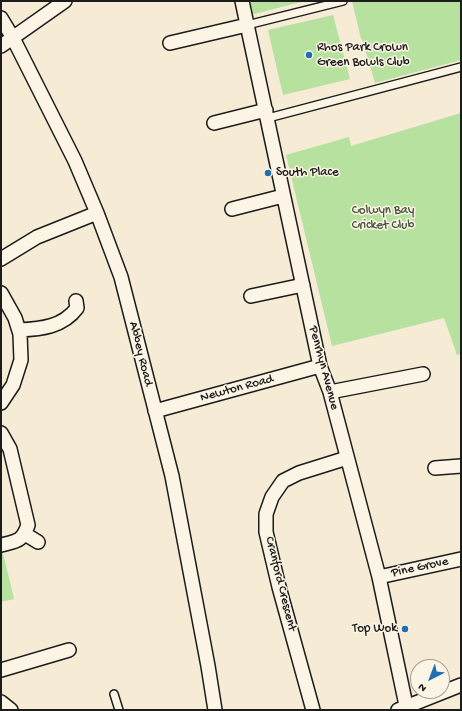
<!DOCTYPE html>
<style>
body{margin:0}
#map{position:relative;width:462px;height:711px;overflow:hidden;background:#f6ebd5;font-family:"Gochi Hand",sans-serif}
canvas{display:block}
.frame{position:absolute;inset:0;border:2px solid #1c1c1c;pointer-events:none}
.north{position:absolute;left:410px;top:659px;width:40px;height:40px;box-sizing:border-box;background:#fcf5e5;border:1px solid #a29e95;border-radius:50%;rotate:222deg;font-size:11px;font-weight:700;line-height:16px;text-align:center;color:#1c1c1c}
.north::after{content:'';display:block;margin:auto;width:14px;height:18px;background:#1f6fb2;clip-path:polygon(50% 0,100% 100%,50% 72%,0 100%)}
</style>
<div id="map">
<canvas width="462" height="711"></canvas>
<div class="frame"></div>
<div class="north">N</div>
</div>
<script>
const context = document.querySelector('canvas').getContext('2d');
context.lineJoin = 'round';
function paint(path, color) { context.fillStyle = color; context.fill(path, 'evenodd'); }
function trace(path, color, width, dash) { context.strokeStyle = color; context.lineWidth = width; context.lineCap = dash ? 'butt' : 'round'; context.setLineDash(dash || []); context.stroke(path); }
function drawText(font, color, halo, rows, align = 'center') {
  context.font = font + ' "Gochi Hand",sans-serif'; context.lineWidth = 3; context.setLineDash([]); context.textBaseline = 'middle'; context.strokeStyle = halo; context.fillStyle = color; for (const [text, x, y, turn = 0] of rows) {
    context.save(); context.translate(x, y); context.rotate((+turn || 0) * Math.PI / 180); context.textAlign = isNaN(turn) ? turn : align; if (halo) context.strokeText(text, 0, 0); context.fillText(text, 0, 0); context.restore();
  }
}
paint(new Path2D(`
 M247 1H305L250 15Z
 M352 1H461V60L375 83 362 39H361Z
 M333 15 350 79 283 95 268 30Z
 M461 113V354L457 355 444 318 332 346 286 155 349 137 351 146Z
 M1 545 14 599 1 602Z`), '#b6e19e');
const service = new Path2D(`
 M247 25 343 1
 M268 118 461 67
 M114 694 119 710`);
const minor = new Path2D(`
 M242 1 320 366 330 392 379 577 407 710
 M1 18 13 38 75 161 97 213 121 277 172 476 208 666 215 710
 M170 43 247 25
 M1 46 65 1
 M214 123 266 110
 M232 209 283 196
 M1 259 37 237 97 213
 M1 293 15 318 20 334 21 360 13 385 1 403
 M251 296 303 285
 M19 330C41 329 63 327 77 308L76 301
 M330 392 423 374
 M155 411 320 366
 M1 433 10 449 28 525C22 542 17 541 1 545
 M435 468 461 466
 M25 534 38 542
 M379 577 461 559
 M1 670 69 650
 M1 702 11 710
 M313 710 279 587 266 532V514L272 497 283 481 299 473 347 458
 M398 710 461 685`);
trace(service, '#1c1c1c', 10);
trace(minor, '#1c1c1c', 16);
trace(service, '#fcf5e5', 7);
trace(minor, '#fcf5e5', 13);
for (const [x, y, r, color] of [
 [309,55,4,"#1f6fb2"],
 [268,173,4,"#1f6fb2"],
 [405,629,4,"#1f6fb2"]
]) { const dot = new Path2D(); dot.arc(x, y, r, 0, 2 * Math.PI); context.fillStyle = color; context.fill(dot); trace(dot, '#fcf5e5', 1.5); }
drawText('13px', '#1c1c1c', '#fcf5e5', [
 ["Rhos Park Crown",317,48],
 ["Green Bowls Club",317,63],
 ["South Place",276,173],
 ["Top Wok",397,629,"right"]
], 'left');
drawText('13px', '#4a5743', '#fcf5e5', [
 ["Colwyn Bay",383,211],
 ["Cricket Club",383,226]
]);
drawText('13px', '#1c1c1c', '#fcf5e5', [
 ["Abbey Road",140,354,76],
 ["Penrhyn Avenue",323,368,75],
 ["Newton Road",237,389,-15],
 ["Pine Grove",420,568,-12],
 ["Cranford Crescent",280,584,76]
]);
</script>
